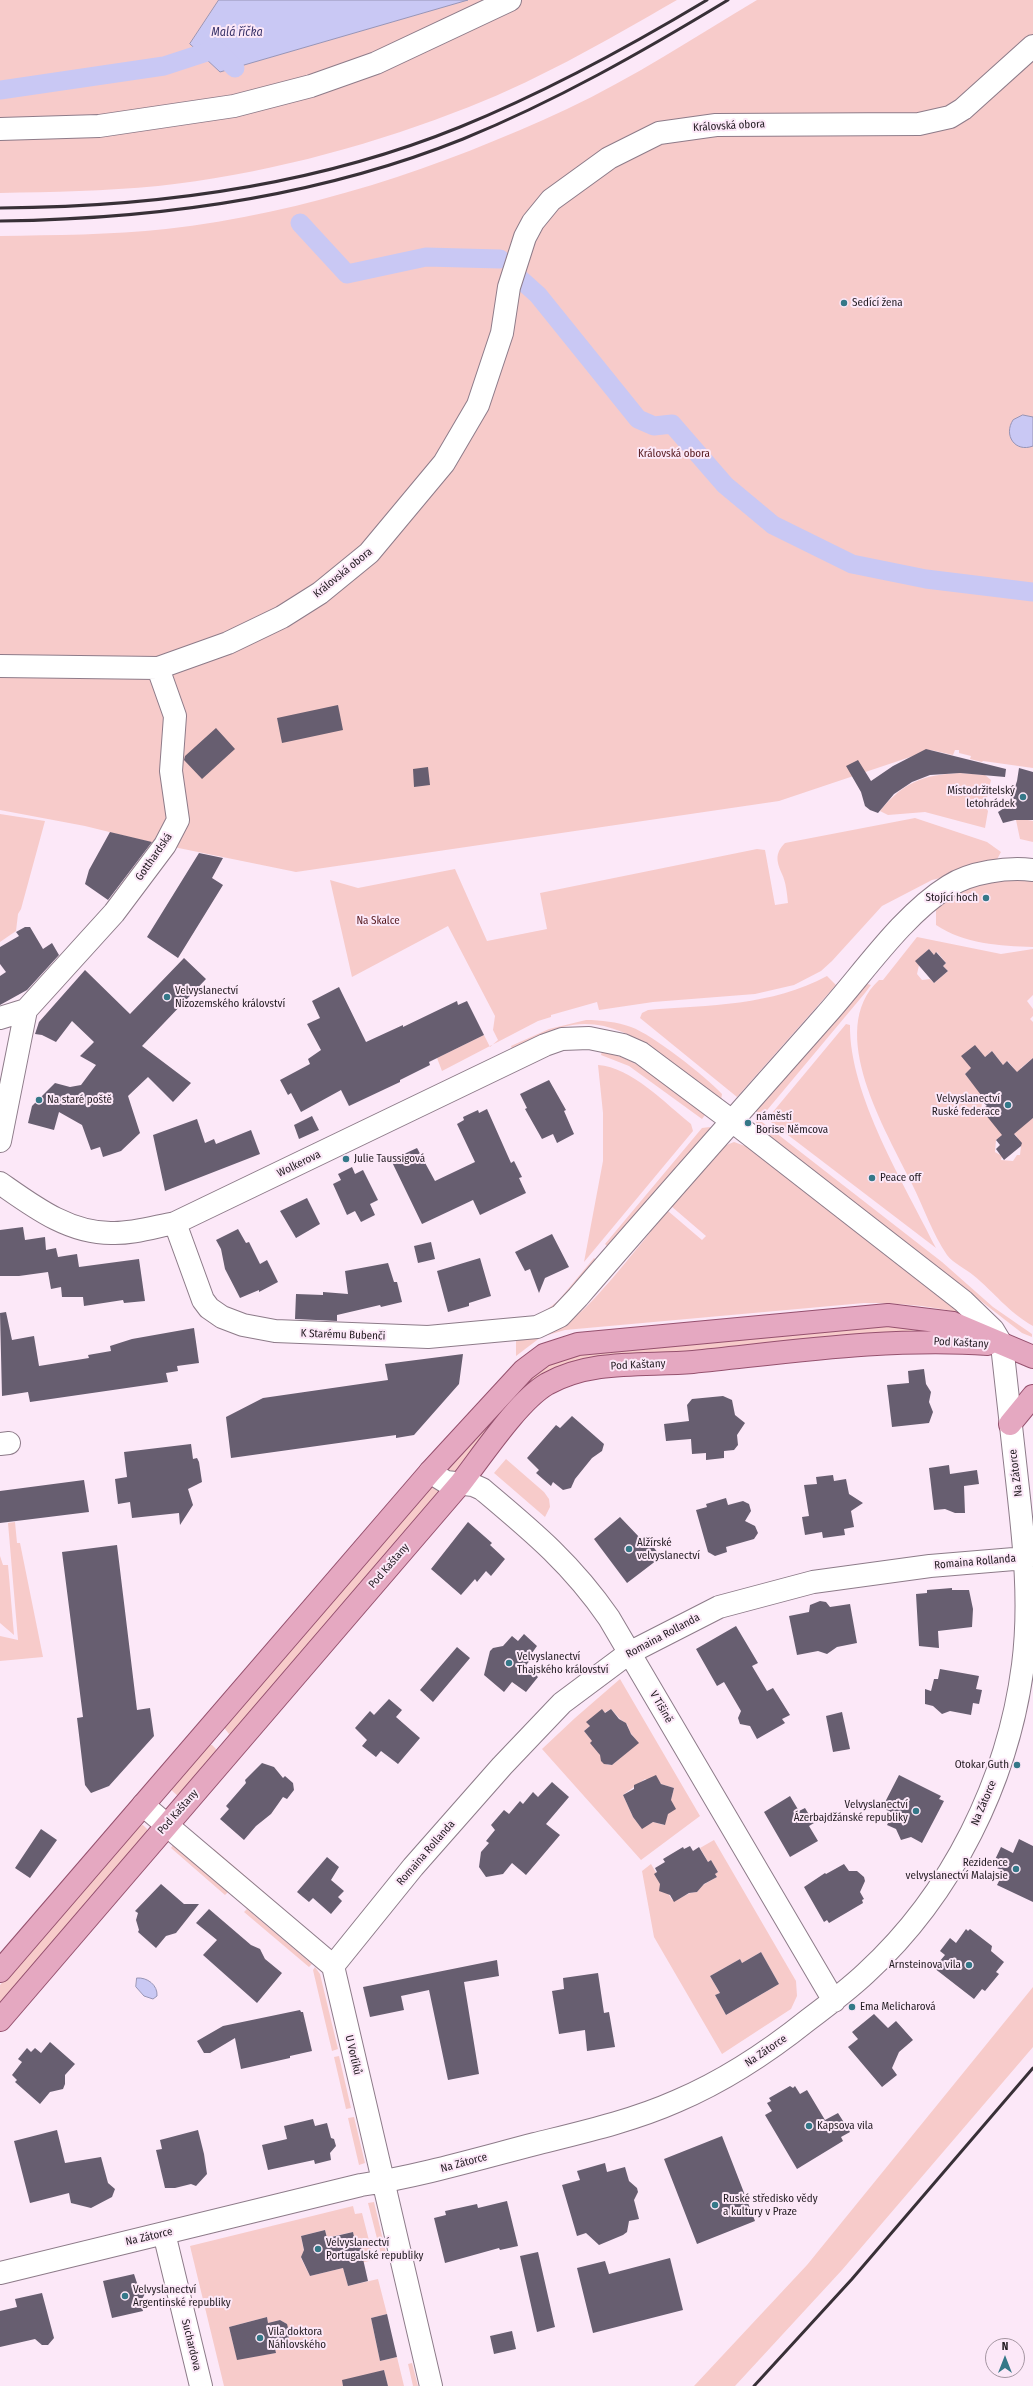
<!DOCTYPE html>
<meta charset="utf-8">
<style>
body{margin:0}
#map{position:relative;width:1033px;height:2386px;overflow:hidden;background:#fce8f8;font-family:"Fira Sans Condensed",sans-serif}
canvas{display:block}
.north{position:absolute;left:985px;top:2338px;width:40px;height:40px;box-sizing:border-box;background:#fce8f8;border:1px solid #a596a2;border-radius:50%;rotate:0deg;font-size:11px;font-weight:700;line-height:16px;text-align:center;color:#221b21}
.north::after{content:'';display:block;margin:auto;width:14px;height:18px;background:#357888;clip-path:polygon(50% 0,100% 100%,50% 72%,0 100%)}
</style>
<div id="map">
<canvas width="1033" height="2386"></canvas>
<div class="north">N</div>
</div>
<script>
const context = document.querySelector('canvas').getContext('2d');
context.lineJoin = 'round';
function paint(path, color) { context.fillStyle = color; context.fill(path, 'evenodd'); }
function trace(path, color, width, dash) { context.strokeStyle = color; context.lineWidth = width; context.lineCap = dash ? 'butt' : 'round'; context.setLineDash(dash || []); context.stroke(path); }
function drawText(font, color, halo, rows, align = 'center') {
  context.font = font + ' "Fira Sans Condensed",sans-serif'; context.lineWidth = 4; context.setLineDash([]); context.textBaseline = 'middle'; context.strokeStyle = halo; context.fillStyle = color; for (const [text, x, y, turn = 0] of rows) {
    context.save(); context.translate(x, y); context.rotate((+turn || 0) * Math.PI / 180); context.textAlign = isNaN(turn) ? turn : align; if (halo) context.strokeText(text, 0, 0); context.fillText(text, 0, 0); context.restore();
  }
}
paint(new Path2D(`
 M0 0H219L190 44 220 72 468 0H677C604 42 532 84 453 113 359 149 258 175 158 186 105 191 53 192 0 193Z
 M757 0H1033V768L983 761 982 762 970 759 971 756 959 753V750H955L953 755 931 750 779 801 296 872 154 843 85 826 0 810V236C55 235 111 235 166 229 306 213 440 168 567 109 633 78 695 37 757 0Z
 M960 773 985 775 991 780 985 806 988 811 985 828 925 812 888 815 880 811C904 782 922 775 960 773Z
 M0 814 45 821 21 909 18 914 16 931 0 942Z
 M915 818 987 842 1001 852 994 865 932 880 882 906 832 961 821 971 794 985 755 994 653 1002 599 1010 597 1002 551 1015V1017L538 1021 442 1071 437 1058 484 1035 490 1047 498 1040 493 1030 495 1016 448 926 352 977 330 880 358 888 455 869 487 941 547 929 540 893 757 849 765 850 775 905 788 903C787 894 786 882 782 874 777 862 774 854 785 843Z
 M1018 818 1033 821V842L1020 839 1016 820Z
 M996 879 1033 880V947C1000 946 964 944 936 925V909L958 890Z
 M917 937 1001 954 1033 949V995L1027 1001 1033 1009V1016L1030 1019 1033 1022V1058L1021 1068 1022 1070 1018 1074 1008 1061 1003 1065 992 1051 965 1074 983 1096 981 1110 1004 1134 996 1140 995 1152 1002 1156 1001 1160 1013 1161 1017 1155H1020L1021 1146 1016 1135 1011 1134 1033 1118V1326C1007 1311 995 1293 973 1275 966 1269 953 1263 947 1255 933 1235 923 1206 912 1184 887 1132 824 1031 879 980H883ZM929 949 934 955 937 952 946 963 943 966 948 971 934 983 930 979 922 980 917 974 919 965 916 961Z
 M827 976 836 985 737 1097 640 1018 642 1013 648 1010C709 1005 772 1006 827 976Z
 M864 983 871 985 865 993 763 1115 756 1111Z
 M586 1020C601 1020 617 1022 631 1027 653 1035 705 1076 722 1094L721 1101C677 1068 623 1010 563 1027 545 1032 529 1041 512 1049L511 1046 549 1029Z
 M846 1024 850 1025C849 1095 905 1185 936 1248L767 1119Z
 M602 1051C645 1062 671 1087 705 1115L702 1119 629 1066 601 1055Z
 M598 1065C631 1067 666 1104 691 1124L693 1131 584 1262 603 1161V1113Z
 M755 1119 762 1122 942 1262 993 1307 1032 1334V1337L1022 1333 757 1127Z
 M710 1127 709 1132 611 1250 605 1244 702 1128Z
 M734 1142 748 1147 959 1311 956 1312C925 1305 895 1303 864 1303L565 1330 541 1337 516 1356V1334C532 1330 551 1328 567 1322 587 1315 650 1231 668 1211L702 1240 706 1236 671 1206 724 1146Z
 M594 1258 600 1263 563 1306 541 1314 558 1301Z
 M870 1322 921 1330 606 1360 574 1366 456 1476 445 1473 446 1466 525 1378 570 1351Z
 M506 1459 544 1492 549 1499 550 1507 545 1517 494 1473Z
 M435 1486 439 1490V1495L235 1732 229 1734 225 1729V1723L429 1487Z
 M15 1522 17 1543H20L43 1657 0 1661V1636L18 1640 8 1523Z
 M0 1556 3 1565H8L14 1635 0 1623Z
 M620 1679 700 1816 641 1860 542 1749 575 1718ZM611 1709 620 1719 627 1724 630 1732 638 1743 612 1765H608L602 1761 599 1749 584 1731 590 1726 587 1722ZM656 1776 661 1784 674 1788 664 1825 653 1822 642 1828 633 1817 623 1795 645 1779 648 1780Z
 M206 1745H212L216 1749 215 1755 179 1797 169 1788Z
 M143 1825 147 1829V1834L0 2006V1985L137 1826Z
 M714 1840 796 1981 797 1996 791 2009 722 2054 654 1937 642 1871 651 1864 672 1900H676L690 1893 697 1892 703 1885 717 1877 715 1874 718 1872 711 1860 708 1862 700 1848ZM761 1952 779 1984 726 2015 715 1995 720 1993 710 1976 740 1959 742 1963Z
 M173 1845 228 1892 225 1895 171 1848Z
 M214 1849 323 1943 321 1945 212 1852Z
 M247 1909 312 1964 309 1967 244 1912Z
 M315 1967 320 1974 338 2049 332 2051 313 1970Z
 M1033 1987V2047L842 2270 735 2386H694L807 2265Z
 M339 2056 351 2108 346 2109 334 2057Z
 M354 2117 365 2163 359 2165 348 2118Z
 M374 2202 387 2257 382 2258 368 2203Z
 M353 2206 355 2214 362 2213 374 2260 360 2263 361 2246 355 2243 353 2232 334 2236 328 2242 325 2230 301 2236 304 2251 301 2258 310 2276 343 2268 348 2286 378 2279 387 2314 371 2318 380 2361 397 2357 404 2386H388L384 2370 344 2386H224L190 2246ZM267 2317 268 2323 280 2320 287 2324 274 2344 276 2353 237 2359 229 2327Z
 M412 2363 418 2386H413L408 2364Z`), '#f7cbca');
const water = new Path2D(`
 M219 0H468L220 72 190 44Z
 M1023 415 1033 417V446C1015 453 1003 435 1013 420Z
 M137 1978C147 1977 158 1985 157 1996L153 1999 144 1996 136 1987Z`);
paint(water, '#c9c8f4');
trace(water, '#9794b5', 1);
trace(new Path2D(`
 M0 90 164 66 216 49 235 68
 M300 223 347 274 426 257 500 259
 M518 277 538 295 638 419 654 426 672 424 725 485 773 525 852 564 926 579 1033 592`), '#c9c8f4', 19);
paint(new Path2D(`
 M338 705 343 730 282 743 277 718Z
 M216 728 235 749 202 779 184 760 185 756Z
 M926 749 1006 769 1005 777 960 773 930 775 912 782 894 794 878 813 870 810 865 806 861 792 846 766 858 760 871 781 893 766Z
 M428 767 430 785 414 787 413 769Z
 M1019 768 1033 772V820H1015L1003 823 998 812 1009 805 1017 781Z
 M110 832 152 842 108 900 85 884 89 870Z
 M199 853 223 858 212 878 223 885 178 958 147 937Z
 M25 927H30L43 949 52 943 59 955 27 990 0 1005V976L6 972 0 964V947L19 936 16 932Z
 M929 949 934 955 936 952 946 963 943 966 948 971 934 983 915 961Z
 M184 958 206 979 142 1046 191 1083 173 1102 148 1077 128 1096 140 1133 121 1151 103 1157 100 1147 91 1150 82 1125 59 1112 54 1130 28 1123 32 1106 55 1083 70 1087 81 1085 96 1065 80 1056 94 1042 72 1021 56 1042 42 1035 35 1034 39 1022 85 970 130 1014Z
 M339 987 366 1042 403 1025V1027L457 1001 458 1005 467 1001 484 1035 429 1062 430 1065 400 1080V1082L349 1106 341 1090 301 1112 291 1093 288 1095 280 1080 310 1064 308 1059 321 1050 307 1024 320 1018 312 1001Z
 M975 1045 985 1057 992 1051 1003 1065 1007 1061 1017 1072 1033 1058V1118L1014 1134 1022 1143 1021 1146 1004 1160 996 1149 1000 1145 996 1140 1002 1135 981 1109 987 1106 982 1101 984 1099 965 1074 971 1068 961 1056Z
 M549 1080 566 1110 564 1111 574 1134 557 1143 553 1134 542 1139 525 1109 527 1108 520 1094Z
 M487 1109 511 1163 514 1161 522 1177 519 1178 526 1193 480 1215 473 1200 422 1224 391 1160 417 1148 435 1181 475 1162 457 1124 464 1120 463 1117 478 1110 479 1113Z
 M312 1116 319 1130 299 1139 294 1125Z
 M197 1119 205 1143 214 1139 216 1144 251 1130 260 1154 165 1191 153 1135Z
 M352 1167 355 1174 363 1170 378 1200 370 1204 375 1215 361 1222 355 1211 347 1215 333 1184 341 1180 338 1174Z
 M307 1198 320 1224 296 1238 280 1211Z
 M23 1227 25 1240 45 1237 46 1250 56 1248 58 1257 77 1254 79 1267 139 1259 145 1301 124 1303 123 1300 84 1306 83 1297H62L61 1287 51 1289 48 1272 19 1276H0V1230Z
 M238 1229 246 1243 249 1242 260 1264 267 1260 278 1282 259 1292V1290L240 1298 225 1269 221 1249 216 1240Z
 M552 1234 569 1267 545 1278 539 1293 530 1269 525 1271 515 1252Z
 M431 1242 435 1259 418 1263 414 1246Z
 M480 1258 491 1296 469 1303V1306L448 1312 437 1271Z
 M388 1263 394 1282H397L402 1302 381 1307 380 1305 337 1315V1321L295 1319 296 1294 323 1295V1292L348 1294 345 1271Z
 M6 1312 12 1340 34 1336 39 1366 89 1358 88 1355 111 1351 110 1346 132 1339 194 1328 199 1363 177 1366 178 1371 166 1373 168 1382 30 1402 28 1392 2 1396 0 1313Z
 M463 1354 459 1384 414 1435 396 1438V1435L231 1458 226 1417 263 1398 388 1380 385 1364Z
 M924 1369 926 1384 931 1392 929 1402 933 1412 929 1423 892 1427 887 1385 909 1383 908 1371Z
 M723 1396 732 1400 735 1415 745 1423 737 1435 738 1445 734 1450 724 1451V1458L706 1460V1453L692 1454 691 1439 666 1441 664 1424 689 1421 687 1405 692 1399Z
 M572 1416 604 1444 602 1451 592 1458 575 1479 571 1488 563 1490 553 1482 551 1486 536 1473 539 1470 527 1458 556 1425 560 1428Z
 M191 1444 193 1459 197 1458 199 1462 202 1482 188 1489 193 1505 180 1525 179 1513 132 1518 130 1502 118 1504 115 1479 127 1477 124 1452Z
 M949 1465 950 1474 977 1470 979 1484 964 1486 965 1513H955L945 1509 934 1510 929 1468Z
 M833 1475 834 1481 846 1479 849 1494 863 1503 851 1511 854 1527 844 1529 845 1535 823 1538 822 1532 805 1535 802 1517 809 1516 804 1485 817 1484 816 1477Z
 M84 1480 89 1512 0 1523V1491Z
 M726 1498 728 1505 743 1501 749 1504 751 1511 745 1521 755 1526 758 1533 754 1539 726 1547 727 1552 715 1556 708 1552 696 1510 707 1507 706 1504Z
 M620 1517 641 1539 645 1536 661 1557 627 1583 594 1539Z
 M468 1522 492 1543 490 1545 505 1559 491 1576 486 1571 477 1582 475 1579 461 1595 431 1569Z
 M117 1545 137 1710 150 1708 154 1736 109 1786 91 1793 85 1785 77 1718 83 1717 62 1552Z
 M952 1588V1590H969L973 1609 972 1627 938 1631 939 1648 919 1646 916 1594 927 1593V1590Z
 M820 1601 826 1602 830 1607 850 1604 857 1643 837 1647 827 1654 818 1651 797 1655 789 1616 809 1612 810 1605Z
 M736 1626 758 1663 752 1666 767 1691 773 1688 790 1715 782 1719 785 1723 757 1739 750 1726 740 1724 738 1718 741 1711 724 1682 717 1686 696 1649Z
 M524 1634 537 1646 532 1653 535 1655 526 1665 538 1677 526 1692 512 1682 504 1692 484 1675 490 1651 493 1648 503 1646 512 1636 518 1641Z
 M457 1647 470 1658 433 1702 420 1690Z
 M940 1669 979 1676 976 1689 982 1690 979 1704 973 1703 971 1715 950 1711 942 1714 933 1706 925 1704V1689L931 1691 934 1679H938Z
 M389 1699 402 1710 396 1717 420 1738 398 1764 381 1751 376 1757 362 1746 367 1740 355 1728 370 1711 374 1715Z
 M602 1709 605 1713 611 1709 619 1719 626 1723 631 1734 639 1743 612 1765 604 1764 601 1761 600 1755 590 1743 592 1741 584 1731 590 1726 586 1722Z
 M842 1712 850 1749 833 1752 826 1716Z
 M262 1763 274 1767 283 1778 285 1776 293 1783 294 1790 287 1799 283 1797 271 1814 256 1826 244 1840 220 1819 229 1809 226 1806 246 1783 245 1780Z
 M656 1775 661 1784 674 1788 671 1800 676 1809 668 1814 665 1825 653 1822 642 1829 633 1817 623 1795 634 1789V1785Z
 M899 1775 941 1796 939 1799 944 1801 922 1843 911 1837 901 1840 896 1829 887 1825 893 1813 882 1808Z
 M552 1782 569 1797 546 1824 560 1835 526 1875 512 1863 503 1874 486 1877 479 1867 481 1852 489 1843 486 1841 495 1830 491 1825 504 1810 509 1814 520 1801 523 1804 533 1792 538 1797Z
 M790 1796 799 1811 805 1808 814 1823 809 1826 818 1841 790 1857 764 1812Z
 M41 1829 57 1840 30 1878 15 1868Z
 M1019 1839 1033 1846V1902L997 1885 1004 1871 992 1866 1001 1847 1013 1853Z
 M690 1846 693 1851 699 1847 708 1862 711 1860 718 1872 715 1874 717 1877 704 1884 697 1892 689 1893 674 1902 670 1895 659 1891 660 1884 654 1874 657 1872 655 1868 665 1862 663 1859 683 1847 684 1849Z
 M327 1857 339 1867 331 1880 344 1891 338 1897 342 1901 331 1914 313 1898 309 1902 297 1892Z
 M844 1864 849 1871H857L864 1877 865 1881 860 1892 864 1899 862 1900 863 1903 829 1923 827 1920 824 1922 804 1887 825 1873 826 1874Z
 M161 1884 184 1904H199L176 1933 166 1936 156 1948 138 1932 139 1930 136 1920 138 1913 135 1911Z
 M209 1909 251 1945 260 1949 265 1959 282 1973 257 2003 203 1955 217 1940 196 1923Z
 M966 1929 968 1931 970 1929 992 1946 991 1951 1004 1962 996 1972 999 1974 985 1991 982 1989 974 1999 934 1968 945 1955 940 1951 950 1938 956 1943Z
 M761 1952 779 1984 726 2015 715 1995 720 1993 710 1976 740 1959 742 1963Z
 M497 1960 499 1976 464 1982 479 2074 448 2080 429 1990 401 1996 404 2010 370 2017 363 1987Z
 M598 1973 604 2013 609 2012 615 2047 587 2051 585 2030 559 2034 552 1991 564 1989 563 1978Z
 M300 2010 301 2012H303L312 2051 290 2056V2058L241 2069 235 2038 210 2053H204L197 2041 223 2026Z
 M874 2014 888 2028 896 2021 913 2040 899 2052 892 2068 897 2075 882 2087 848 2047 858 2039 852 2032Z
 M50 2042 75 2064 65 2075V2084L63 2089 50 2092 40 2104 15 2082 17 2080 12 2075 22 2062 18 2059 27 2048 31 2052 35 2048 41 2053Z
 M790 2086 793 2088 795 2086 800 2094 807 2090 825 2120 838 2113 850 2132 841 2137 843 2141 797 2169 765 2115 772 2111 767 2103 771 2101 769 2098Z
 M313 2119 315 2126 327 2123 331 2138 334 2139 336 2146 330 2153 331 2160 315 2164 314 2160 268 2170 262 2145 287 2139 284 2126Z
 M57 2130 65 2163 101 2157 108 2183 115 2189 112 2197 91 2208 71 2203 69 2193 30 2203 14 2141Z
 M198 2130 204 2154 207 2174 196 2186 191 2184 175 2188H165L156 2150 162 2149 160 2140Z
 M722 2136 755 2221 697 2244 664 2159Z
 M605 2163 607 2172 625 2167 629 2181 637 2188 638 2192 634 2200 639 2219 629 2221 627 2232 623 2235 599 2245 586 2233 577 2236 562 2185 580 2180 577 2171Z
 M507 2201 518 2246 500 2250 499 2248 445 2263 434 2218 446 2215 445 2211 477 2204 478 2208Z
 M325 2230 327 2238 353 2232 355 2241 362 2245 361 2250 368 2281 348 2286 343 2268 310 2276 301 2257 304 2250 301 2236Z
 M538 2252 555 2327 537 2332 520 2256Z
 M670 2258 683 2310 593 2333 577 2268 605 2261 609 2274Z
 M134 2274 137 2283 147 2290 141 2301 143 2311 112 2318 103 2281Z
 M42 2293 54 2338 48 2345H42L35 2339 0 2347V2311L17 2307 15 2299Z
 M387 2314 397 2357 380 2361 371 2318Z
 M267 2317 268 2323 280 2320 287 2324 290 2335 286 2342 274 2344 276 2353 237 2360 229 2327Z
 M512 2331 516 2349 494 2354 490 2336Z
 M384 2370 388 2386H343L342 2380Z`), '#675e70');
const minor = new Path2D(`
 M0 129 99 126 234 106 311 86 376 63 510 0
 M0 666 158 668 228 643 282 617 320 593 369 553 444 463 478 405 502 333 509 287 525 237 533 222 551 200 609 158 659 133 716 125 919 124 950 117 963 109 1033 46
 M0 1018 26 1010 114 913 165 845 178 820 171 771 175 716 158 668
 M0 1141 26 1010
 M0 1183C33 1206 68 1233 111 1233 132 1234 154 1227 175 1223L545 1045 562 1039 589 1038 623 1045 641 1053 732 1121 963 1301 993 1330 1002 1345C1007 1390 1012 1435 1017 1480 1024 1542 1031 1603 1023 1665 1008 1781 952 1894 866 1973 848 1990 828 2005 808 2020 768 2052 724 2081 677 2101 632 2121 583 2132 535 2144 477 2159 420 2176 361 2185L0 2273
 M175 1223 203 1300 209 1308 222 1317 243 1325 275 1331 428 1337 537 1327 560 1316 578 1297C659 1203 742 1110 825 1016 862 975 902 915 949 886 971 872 1007 867 1033 870
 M0 1444 9 1443
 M430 1472 446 1482 473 1485 482 1489C532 1531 571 1563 609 1618L834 2001
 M143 1805 333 1966 431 2386
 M333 1966 413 1867 502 1766 562 1703 629 1653 719 1607 813 1582 930 1566 1026 1558
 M164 2233 201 2386`);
const major = new Path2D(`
 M1010 1424 1033 1396
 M0 1971 430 1472 524 1370 544 1355 578 1344 888 1315 953 1323 1033 1357
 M0 2020 460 1484C482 1456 518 1401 547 1384 592 1359 644 1366 693 1362 791 1352 890 1337 988 1344`);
trace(minor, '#8d7b89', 24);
trace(major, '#95516e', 24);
trace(minor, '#fff', 22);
trace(major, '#e5a8c1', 22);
trace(new Path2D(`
 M0 208C156 207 315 186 460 127 546 92 627 48 707 0
 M0 221C158 219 316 198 463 139 556 101 642 52 728 0
 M754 2386 852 2279 1033 2068`), '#383037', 3);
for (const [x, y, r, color] of [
 [844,303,4,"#357888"],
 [1023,797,4,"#357888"],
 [986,898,4,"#357888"],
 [167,997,4,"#357888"],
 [39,1100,4,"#357888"],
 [1008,1105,4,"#357888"],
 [748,1123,4,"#357888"],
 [346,1159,4,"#357888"],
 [872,1178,4,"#357888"],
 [629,1549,4,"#357888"],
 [509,1663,4,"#357888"],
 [1017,1765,4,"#357888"],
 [916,1811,4,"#357888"],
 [1016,1869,4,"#357888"],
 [969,1965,4,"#357888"],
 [852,2007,4,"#357888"],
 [809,2126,4,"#357888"],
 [715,2205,4,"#357888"],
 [318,2249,4,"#357888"],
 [125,2296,4,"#357888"],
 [260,2338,4,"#357888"]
]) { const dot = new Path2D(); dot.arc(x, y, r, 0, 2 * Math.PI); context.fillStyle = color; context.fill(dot); trace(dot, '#fce8f8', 1.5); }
drawText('11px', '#221b21', '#fce8f8', [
 ["Královská obora",729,126,-3],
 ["Královská obora",343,573,-39],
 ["Gotthardská",154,857,-55],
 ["Wolkerova",299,1164,-26],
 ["K Starému Bubenči",343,1335,2],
 ["Pod Kaštany",961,1343,3],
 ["Pod Kaštany",638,1365,-3],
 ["Na Zátorce",1016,1473,-97],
 ["Romaina Rollanda",975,1562,-5],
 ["Pod Kaštany",389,1566,-49],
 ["Romaina Rollanda",663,1636,-28],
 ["V Tišině",661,1707,60],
 ["Na Zátorce",984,1803,-67],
 ["Pod Kaštany",178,1812,-49],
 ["Romaina Rollanda",426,1853,-49],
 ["Na Zátorce",766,2051,-34],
 ["U Vorlíků",353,2055,77],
 ["Na Zátorce",464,2163,-15],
 ["Na Zátorce",149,2237,-13],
 ["Suchardova",191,2345,76]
]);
drawText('11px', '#221b21', '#fce8f8', [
 ["Sedící žena",852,303],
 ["Místodržitelský",1015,791,"right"],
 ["letohrádek",1015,804,"right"],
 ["Stojící hoch",978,898,"right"],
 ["Velvyslanectví",175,991],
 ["Nizozemského království",175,1004],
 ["Velvyslanectví",1000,1099,"right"],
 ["Ruské federace",1000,1112,"right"],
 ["Na staré poště",47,1100],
 ["náměstí",756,1117],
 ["Borise Němcova",756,1130],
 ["Julie Taussigová",354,1159],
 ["Peace off",880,1178],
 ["Alžírské",637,1543],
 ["velvyslanectví",637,1556],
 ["Velvyslanectví",517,1657],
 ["Thajského království",517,1670],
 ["Otokar Guth",1009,1765,"right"],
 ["Velvyslanectví",908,1805,"right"],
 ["Ázerbajdžánské republiky",908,1818,"right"],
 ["Rezidence",1008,1863,"right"],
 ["velvyslanectví Malajsie",1008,1876,"right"],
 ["Arnsteinova vila",961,1965,"right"],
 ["Ema Melicharová",860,2007],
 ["Kapsova vila",817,2126],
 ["Ruské středisko vědy",723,2199],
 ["a kultury v Praze",723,2212],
 ["Velvyslanectví",326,2243],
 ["Portugalské republiky",326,2256],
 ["Velvyslanectví",133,2290],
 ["Argentinské republiky",133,2303],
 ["Vila doktora",268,2332],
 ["Náhlovského",268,2345]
], 'left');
drawText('11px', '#56191e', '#fce8f8', [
 ["Královská obora",674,454],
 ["Na Skalce",378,921]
]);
drawText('italic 12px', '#3a346a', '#fce8f8', [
 ["Malá říčka",237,33]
]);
</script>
